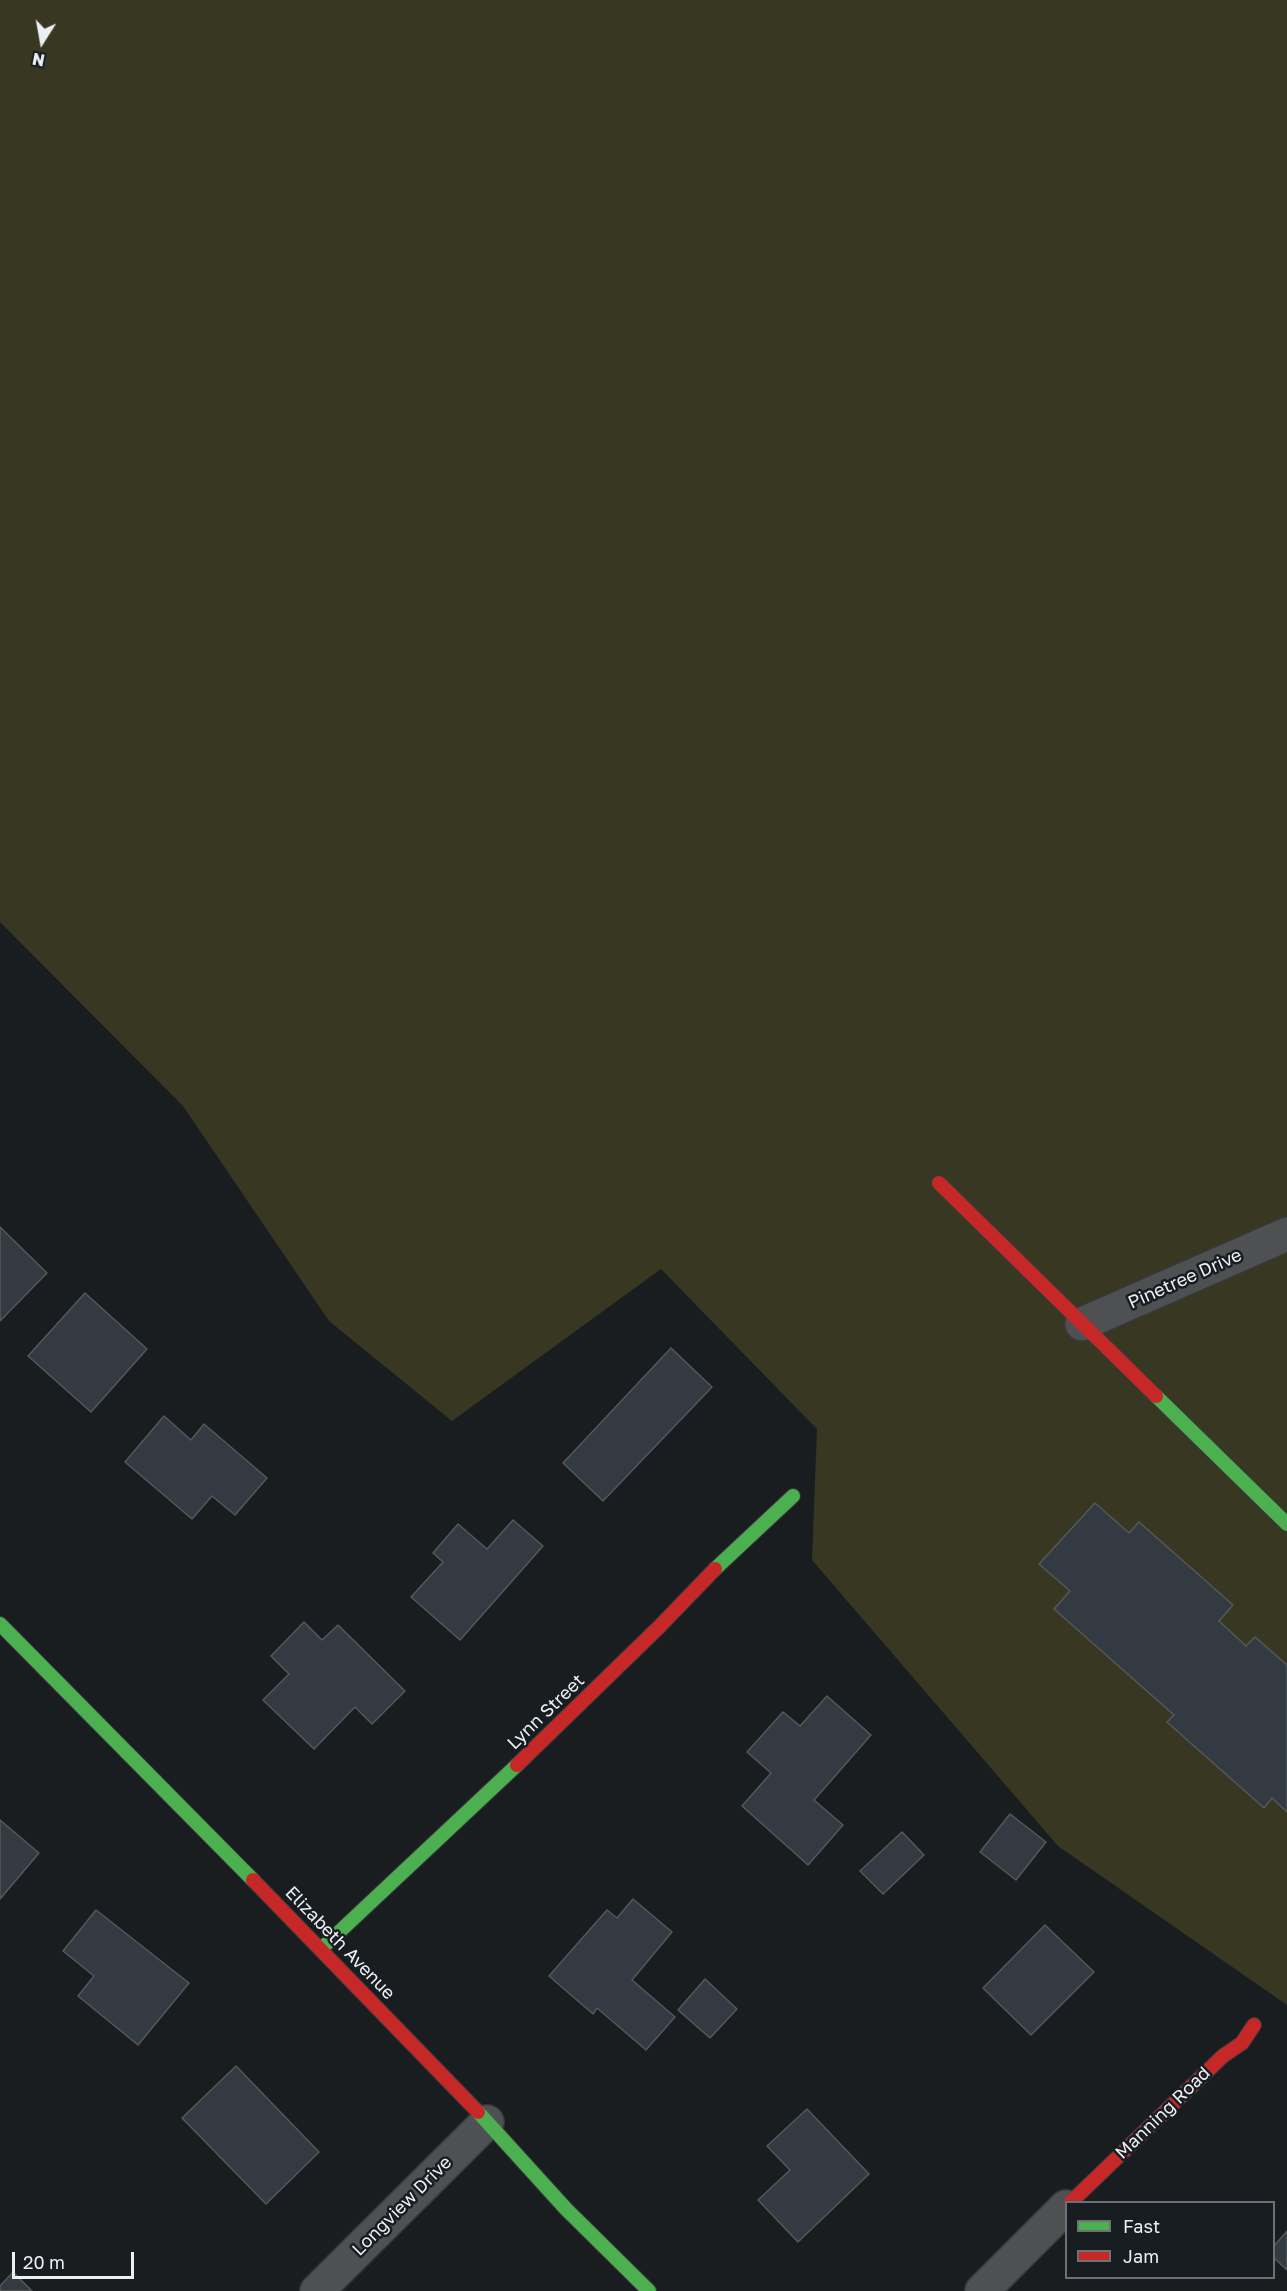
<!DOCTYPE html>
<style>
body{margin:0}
#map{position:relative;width:1287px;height:2291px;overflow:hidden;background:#1a1d20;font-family:"Golos Text",sans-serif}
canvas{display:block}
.legend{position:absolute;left:1065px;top:2201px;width:210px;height:78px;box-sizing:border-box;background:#181d22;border:2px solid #6d7176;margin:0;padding:8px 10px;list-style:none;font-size:18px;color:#eceff3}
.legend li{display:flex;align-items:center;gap:12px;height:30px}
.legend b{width:30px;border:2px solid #6d7176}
.north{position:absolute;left:12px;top:12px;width:60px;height:60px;-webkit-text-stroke:4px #181d22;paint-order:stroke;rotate:191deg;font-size:16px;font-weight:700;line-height:24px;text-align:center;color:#eceff3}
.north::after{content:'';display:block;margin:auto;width:21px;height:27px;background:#eceff3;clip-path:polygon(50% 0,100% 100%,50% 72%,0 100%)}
.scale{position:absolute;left:12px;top:2252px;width:122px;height:27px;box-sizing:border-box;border:3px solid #eceff3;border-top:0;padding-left:8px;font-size:18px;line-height:21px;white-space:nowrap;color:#eceff3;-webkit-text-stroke:4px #181d22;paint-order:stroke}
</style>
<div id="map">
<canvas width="1287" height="2291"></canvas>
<ul class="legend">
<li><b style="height:8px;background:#4caf50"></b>Fast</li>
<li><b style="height:8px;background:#c62828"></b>Jam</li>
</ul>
<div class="north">N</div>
<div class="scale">20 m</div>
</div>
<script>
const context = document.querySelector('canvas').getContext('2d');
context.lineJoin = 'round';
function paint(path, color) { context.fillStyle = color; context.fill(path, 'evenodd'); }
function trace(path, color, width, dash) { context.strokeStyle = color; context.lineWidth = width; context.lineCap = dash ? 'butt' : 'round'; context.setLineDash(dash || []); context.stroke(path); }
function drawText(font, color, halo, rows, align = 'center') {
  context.font = font + ' "Golos Text",sans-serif'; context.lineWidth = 5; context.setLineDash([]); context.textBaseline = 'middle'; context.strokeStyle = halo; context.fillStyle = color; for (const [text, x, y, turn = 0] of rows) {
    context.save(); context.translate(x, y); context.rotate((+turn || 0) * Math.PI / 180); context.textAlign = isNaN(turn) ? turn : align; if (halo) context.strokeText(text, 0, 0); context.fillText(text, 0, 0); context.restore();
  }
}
paint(new Path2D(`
 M0 0H1287V2005L1058 1846 812 1560 817 1429 661 1269 452 1421 329 1321 183 1106 0 922Z`), '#383822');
const building = new Path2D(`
 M0 1227 47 1273 0 1321Z
 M85 1293 147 1349 91 1412 28 1356Z
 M671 1348 712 1387 603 1501 563 1463Z
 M164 1416 191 1440 204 1424 267 1478 235 1515 212 1496 192 1519 125 1462Z
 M1095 1503 1129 1533 1139 1522 1233 1605 1219 1621 1246 1646 1255 1637 1287 1665V1812L1272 1798 1264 1808 1167 1722 1174 1715 1054 1609 1070 1591 1039 1564Z
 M513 1520 543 1546 460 1640 411 1597 443 1562 433 1553 458 1524 487 1549Z
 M304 1622 322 1640 338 1625 405 1691 372 1724 355 1707 314 1749 263 1700 289 1674 271 1656Z
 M827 1696 871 1735 814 1800 843 1825 808 1865 742 1806 771 1773 747 1752 783 1712 800 1726Z
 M1010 1814 1046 1842 1016 1880 980 1852Z
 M0 1820 39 1853 0 1899Z
 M902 1832 924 1855 883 1894 860 1871Z
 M633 1899 672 1932 632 1980 675 2017 646 2050 597 2008 593 2014 549 1976 607 1910 617 1918Z
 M96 1910 189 1983 138 2045 78 1996 94 1976 63 1951Z
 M1045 1925 1094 1972 1031 2035 983 1988Z
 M705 1979 737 2009 710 2038 678 2010Z
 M236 2066 319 2152 266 2204 182 2118Z
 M807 2109 869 2174 798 2242 758 2200 790 2170 767 2146Z
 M1287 2231V2270L1274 2258V2246Z
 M13 2272 32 2291H0V2286Z`);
paint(building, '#333a42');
trace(building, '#55585a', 1.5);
const street = new Path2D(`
 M1082 1324 1287 1234
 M317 2291 487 2122
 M982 2291 1066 2207`);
const fast = new Path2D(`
 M1156 1396 1287 1524
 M715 1569 793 1496
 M0 1624 253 1880
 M321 1949 517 1765
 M478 2112 566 2209 649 2291`);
const jam = new Path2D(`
 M939 1183 1156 1396
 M517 1765 659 1627 715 1569
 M253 1880 478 2112
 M1071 2202 1223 2056 1242 2043 1254 2025`);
trace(street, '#37393b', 36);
trace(fast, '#37393b', 16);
trace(jam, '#37393b', 16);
trace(street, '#4e5052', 33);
trace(fast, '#4caf50', 14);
trace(jam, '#c62828', 14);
drawText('18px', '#eceff3', '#181d22', [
 ["Pinetree Drive",1185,1279,-24],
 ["Lynn Street",546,1712,-44],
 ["Elizabeth Avenue",340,1943,46],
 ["Manning Road",1163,2113,-44],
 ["Longview Drive",402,2206,-45]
]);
</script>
